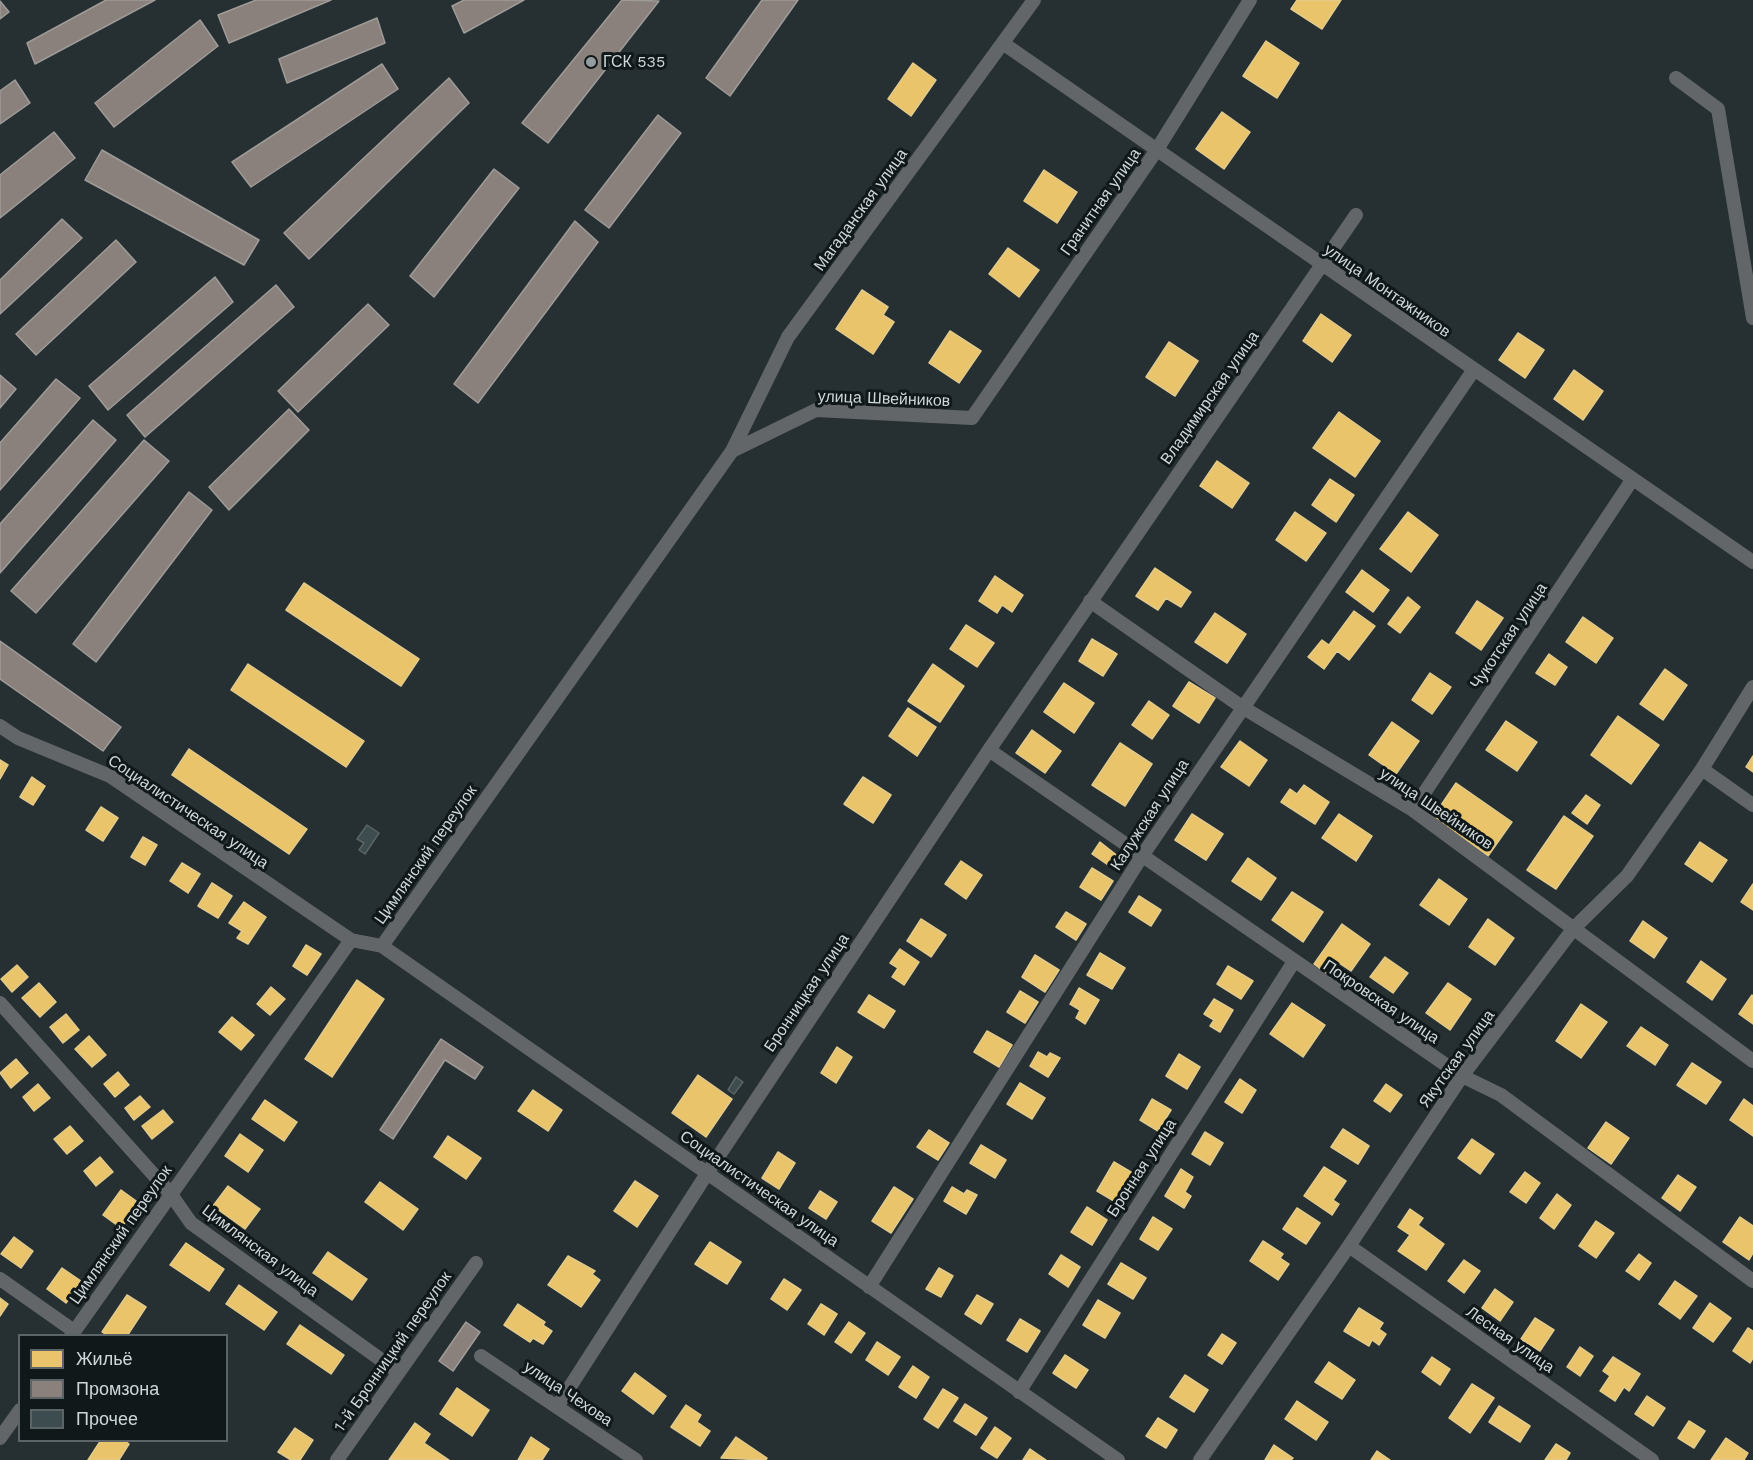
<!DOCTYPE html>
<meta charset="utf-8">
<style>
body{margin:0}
#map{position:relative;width:1753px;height:1460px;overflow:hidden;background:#262f31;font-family:"Work Sans",sans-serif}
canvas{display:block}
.legend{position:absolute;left:18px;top:1334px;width:210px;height:108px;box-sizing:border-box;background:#11181a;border:2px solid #5c6467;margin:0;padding:8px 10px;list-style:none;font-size:18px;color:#cdd7da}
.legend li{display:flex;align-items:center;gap:12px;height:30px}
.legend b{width:30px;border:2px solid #5c6467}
</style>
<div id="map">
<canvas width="1753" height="1460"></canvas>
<ul class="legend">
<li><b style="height:16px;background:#e9c46a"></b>Жильё</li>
<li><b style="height:16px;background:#8a817c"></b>Промзона</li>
<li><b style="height:16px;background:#3d4c4e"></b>Прочее</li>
</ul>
</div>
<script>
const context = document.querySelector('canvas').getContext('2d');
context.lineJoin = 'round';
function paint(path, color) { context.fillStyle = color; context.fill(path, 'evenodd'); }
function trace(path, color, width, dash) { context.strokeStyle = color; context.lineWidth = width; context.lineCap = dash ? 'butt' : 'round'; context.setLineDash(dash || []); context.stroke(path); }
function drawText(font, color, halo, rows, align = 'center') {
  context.font = font + ' "Work Sans",sans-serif'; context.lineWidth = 6; context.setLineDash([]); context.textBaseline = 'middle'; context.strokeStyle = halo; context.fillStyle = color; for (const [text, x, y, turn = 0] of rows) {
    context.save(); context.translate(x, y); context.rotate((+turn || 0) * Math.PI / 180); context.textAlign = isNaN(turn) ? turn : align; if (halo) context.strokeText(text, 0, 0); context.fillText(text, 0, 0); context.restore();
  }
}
const homes = new Path2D(`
 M1297 0H1341L1322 29 1291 9Z
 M1266 41 1299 63 1277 98 1243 76Z
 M913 63 936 80 911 116 888 99Z
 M1222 112 1250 132 1224 169 1196 149Z
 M1044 170 1077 192 1057 223 1024 201Z
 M1008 248 1039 270 1019 297 989 274Z
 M862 290 888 307 883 315 894 322 873 354 836 329Z
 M1321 314 1351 335 1332 362 1303 341Z
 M950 331 981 351 959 383 929 363Z
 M1518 333 1544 350 1525 378 1499 360Z
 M1169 342 1198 361 1175 396 1146 377Z
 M1574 370 1603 391 1583 420 1554 399Z
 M1339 412 1380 441 1355 477 1313 448Z
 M1217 461 1249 483 1232 508 1200 486Z
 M1330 479 1354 495 1336 522 1312 505Z
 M1295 512 1326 533 1306 561 1276 540Z
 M1408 512 1438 535 1411 572 1380 549Z
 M1155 568 1191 592 1181 607 1166 598 1158 610 1136 596Z
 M1362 570 1389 590 1373 612 1346 592Z
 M995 576 1023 595 1012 612 1002 605 997 613 979 601Z
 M304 583 419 659 401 686 286 610Z
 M1408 597 1420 607 1400 633 1388 624Z
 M1477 601 1503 618 1481 650 1456 633Z
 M1354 611 1375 626 1349 660 1337 651 1324 669 1308 657 1322 640 1329 645Z
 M1215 613 1246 634 1227 663 1195 642Z
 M1583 617 1613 638 1596 663 1566 642Z
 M966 625 994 643 977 667 950 649Z
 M1092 639 1117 654 1103 676 1079 661Z
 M1549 654 1567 667 1555 685 1536 673Z
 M248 664 364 741 346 767 231 690Z
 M933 664 964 686 940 722 908 701Z
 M1665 669 1687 685 1663 720 1640 704Z
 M1430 673 1451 687 1432 714 1412 700Z
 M1189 682 1215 698 1199 723 1173 706Z
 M1064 683 1094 703 1074 733 1044 712Z
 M1149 701 1169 715 1152 739 1132 725Z
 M908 708 936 727 917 756 889 736Z
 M1618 716 1659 745 1631 784 1591 755Z
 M1506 721 1537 742 1517 771 1486 750Z
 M1392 722 1419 741 1396 774 1369 755Z
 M1032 730 1061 751 1045 773 1016 753Z
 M1240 741 1267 760 1249 786 1221 767Z
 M1120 743 1152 764 1125 806 1092 785Z
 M189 749 307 829 289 854 172 775Z
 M1753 756V772L1746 767Z
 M0 760 8 765 0 779Z
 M32 777 45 786 33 805 20 797Z
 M863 777 891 795 873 823 844 804Z
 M1456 783 1512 822 1488 856 1433 817Z
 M1304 785 1329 802 1315 824 1281 802 1290 789 1297 794Z
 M1586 795 1600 805 1587 824 1572 813Z
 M101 807 118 818 103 841 86 830Z
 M1192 814 1223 834 1206 860 1175 840Z
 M1339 814 1372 836 1356 861 1322 838Z
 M1564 816 1593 836 1556 889 1527 870Z
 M143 837 157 845 145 865 131 857Z
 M1100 842 1119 857 1111 867 1092 854Z
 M1700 842 1727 860 1712 882 1685 864Z
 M1248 858 1276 878 1261 900 1232 881Z
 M961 861 982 875 966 899 945 884Z
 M182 863 200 874 188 893 170 881Z
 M1092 868 1113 881 1101 900 1080 887Z
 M1439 879 1467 899 1449 925 1420 905Z
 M212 883 232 896 218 918 198 906Z
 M1753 884V910L1741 902Z
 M1292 892 1323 912 1303 942 1272 920Z
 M1139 896 1161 910 1151 926 1129 912Z
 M244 902 266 917 248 944 237 938 242 931 229 923Z
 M1066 912 1086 924 1076 940 1056 927Z
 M921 919 946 935 931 957 907 941Z
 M1488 919 1514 938 1495 965 1469 947Z
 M1643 921 1667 938 1654 958 1630 941Z
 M1342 924 1370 944 1351 971 1336 961 1327 974 1314 964Z
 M306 945 321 954 307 975 293 966Z
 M900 949 919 962 904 985 892 977 898 968 890 963Z
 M1100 953 1125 968 1112 989 1087 975Z
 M1035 955 1059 970 1045 992 1022 977Z
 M1385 957 1408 973 1393 993 1370 977Z
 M1701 961 1726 979 1712 1000 1687 982Z
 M17 965 28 977 12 992 1 979Z
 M1228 966 1253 981 1241 999 1217 984Z
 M357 980 384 999 332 1077 305 1059Z
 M39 983 56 1002 40 1017 22 998Z
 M1448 983 1471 999 1450 1030 1426 1013Z
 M271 987 285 999 270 1015 257 1004Z
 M1079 988 1099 1000 1085 1024 1076 1018 1080 1010 1070 1004Z
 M1020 991 1038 1002 1025 1023 1007 1012Z
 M869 995 895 1011 884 1028 858 1012Z
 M1752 995 1753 996V1024L1739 1014Z
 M1214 999 1233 1010 1220 1032 1210 1026 1214 1020 1204 1014Z
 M1292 1003 1325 1025 1303 1057 1270 1034Z
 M1581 1004 1607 1022 1581 1058 1556 1041Z
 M66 1014 79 1030 63 1043 50 1027Z
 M232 1017 254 1035 241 1050 219 1032Z
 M1641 1027 1668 1045 1655 1065 1627 1046Z
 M987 1031 1012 1045 999 1067 974 1052Z
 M89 1036 106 1055 92 1067 75 1049Z
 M837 1047 852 1057 836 1083 821 1073Z
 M1038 1052 1047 1057 1050 1053 1060 1058 1048 1077 1030 1066Z
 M1179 1054 1200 1067 1187 1089 1166 1076Z
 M16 1059 28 1073 11 1088 0 1073Z
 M1692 1063 1721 1082 1706 1104 1677 1085Z
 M118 1072 129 1085 115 1097 104 1084Z
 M698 1075 732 1099 706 1137 672 1113Z
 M1240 1079 1256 1090 1242 1113 1225 1102Z
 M1020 1083 1045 1098 1032 1119 1007 1104Z
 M38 1084 50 1098 34 1111 23 1097Z
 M1386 1084 1402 1095 1390 1112 1374 1101Z
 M533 1090 562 1110 548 1131 518 1111Z
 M140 1096 150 1107 134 1120 125 1108Z
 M1152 1099 1171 1110 1158 1131 1140 1120Z
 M1744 1099 1753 1106V1136L1730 1120Z
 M265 1100 297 1122 284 1141 252 1119Z
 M163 1110 173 1122 152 1139 142 1126Z
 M1606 1122 1629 1138 1611 1164 1588 1148Z
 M70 1126 83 1141 67 1154 54 1139Z
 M1343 1129 1369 1146 1358 1164 1331 1147Z
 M929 1130 949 1143 938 1160 917 1147Z
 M1205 1132 1223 1143 1210 1165 1192 1154Z
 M240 1134 263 1150 248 1172 225 1156Z
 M448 1136 481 1158 466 1179 434 1157Z
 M1472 1139 1494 1154 1480 1174 1458 1158Z
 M981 1145 1006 1160 995 1178 970 1163Z
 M778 1152 795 1163 779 1189 762 1178Z
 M100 1157 113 1172 96 1186 84 1171Z
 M1114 1162 1136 1175 1119 1204 1097 1191Z
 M1324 1167 1346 1181 1333 1200 1339 1204 1332 1215 1304 1196Z
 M1181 1169 1193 1177 1185 1192 1191 1196 1184 1208 1165 1196Z
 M1525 1172 1540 1183 1526 1203 1510 1192Z
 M1678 1175 1696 1187 1680 1211 1662 1198Z
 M635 1181 658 1196 637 1227 614 1211Z
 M380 1182 418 1209 403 1230 365 1202Z
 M228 1186 260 1209 245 1229 213 1206Z
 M894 1187 913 1199 891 1233 872 1221Z
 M952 1187 964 1194 967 1190 977 1195 966 1214 944 1201Z
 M121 1190 139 1203 121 1228 103 1215Z
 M820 1191 837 1202 826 1219 809 1208Z
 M1557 1194 1571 1205 1554 1229 1540 1218Z
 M1087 1207 1107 1220 1092 1245 1071 1232Z
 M1297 1208 1320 1223 1306 1244 1283 1229Z
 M1410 1209 1423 1218 1418 1225 1444 1244 1426 1270 1398 1251 1410 1235 1398 1227Z
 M1153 1217 1172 1229 1158 1250 1140 1239Z
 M1740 1217 1753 1226V1253L1749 1260 1723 1242Z
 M1596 1221 1614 1233 1596 1258 1579 1246Z
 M14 1237 33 1251 21 1268 1 1254Z
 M1263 1241 1283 1254 1280 1258 1289 1264 1278 1280 1250 1261Z
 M710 1242 741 1262 727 1284 695 1264Z
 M186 1243 224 1269 209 1291 170 1265Z
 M328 1252 367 1279 352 1300 313 1273Z
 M1639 1254 1651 1263 1639 1280 1626 1271Z
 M1061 1255 1080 1267 1068 1287 1049 1274Z
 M568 1256 595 1271 592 1274 600 1280 581 1307 548 1285Z
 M1464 1260 1480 1271 1464 1293 1448 1281Z
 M1121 1263 1146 1278 1133 1299 1108 1284Z
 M62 1268 81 1281 66 1303 47 1289Z
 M939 1268 953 1276 941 1297 926 1289Z
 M784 1279 801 1290 787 1310 771 1299Z
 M1675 1281 1697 1296 1680 1319 1659 1304Z
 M239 1285 277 1312 264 1330 226 1304Z
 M1495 1289 1513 1302 1500 1321 1482 1308Z
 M127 1295 146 1307 127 1336H108L102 1332Z
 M977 1295 993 1304 981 1324 965 1314Z
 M0 1298 8 1304 0 1316Z
 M1098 1300 1120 1313 1105 1338 1083 1325Z
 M1710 1303 1731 1318 1713 1342 1693 1328Z
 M518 1304 545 1322 543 1325 552 1331 543 1344 533 1338 530 1342 504 1325Z
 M821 1304 837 1314 824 1335 808 1324Z
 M1359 1308 1383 1323 1379 1329 1386 1334 1379 1345 1372 1340 1369 1346 1344 1331Z
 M1535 1318 1554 1330 1540 1351 1521 1339Z
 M1020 1319 1040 1331 1027 1352 1007 1340Z
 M849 1322 865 1333 851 1353 835 1342Z
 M300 1325 344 1355 331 1374 287 1344Z
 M1748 1328 1753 1331V1358L1750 1363 1733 1351Z
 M1222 1334 1236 1343 1222 1364 1208 1355Z
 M877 1342 900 1357 888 1375 866 1360Z
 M1580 1347 1593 1356 1580 1376 1567 1367Z
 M1065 1355 1088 1370 1076 1388 1053 1373Z
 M1432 1357 1450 1369 1440 1385 1422 1372Z
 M1613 1357 1640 1374 1629 1391 1624 1387 1615 1401 1600 1391 1610 1376 1603 1371Z
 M1329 1362 1355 1380 1342 1399 1315 1382Z
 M913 1366 929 1377 916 1398 899 1387Z
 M635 1373 666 1396 653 1414 622 1391Z
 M1185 1375 1208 1390 1194 1412 1170 1397Z
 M1472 1384 1494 1398 1470 1433 1449 1418Z
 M457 1388 489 1410 472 1436 440 1414Z
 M943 1389 958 1398 938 1428 924 1419Z
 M1647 1396 1665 1408 1653 1426 1635 1414Z
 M1297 1401 1328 1422 1316 1440 1285 1419Z
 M965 1404 987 1418 976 1435 954 1421Z
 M686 1405 701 1415 697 1422 710 1431 700 1446 671 1427Z
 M1499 1406 1530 1426 1520 1442 1489 1422Z
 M1158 1418 1177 1430 1166 1448 1146 1436Z
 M1689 1421 1705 1431 1694 1448 1678 1438Z
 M415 1423 430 1434 424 1443 449 1460H389Z
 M995 1427 1011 1438 997 1458 981 1448Z
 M295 1428 313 1440 300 1460H291L278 1452Z
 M531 1437 549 1449 542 1460H518Z
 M736 1437 767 1458 766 1460 721 1458Z
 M1726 1438 1748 1453 1744 1460H1711Z
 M101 1440H124L129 1444 119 1460H88Z
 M1556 1444 1570 1453 1566 1460H1545Z
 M1274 1445 1293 1458 1291 1460H1265Z
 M1030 1449 1046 1460H1023Z
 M1377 1451 1390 1460H1371Z`);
paint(homes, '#e9c46a');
trace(homes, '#e1ca8c', 1.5);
const industry = new Path2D(`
 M106 0H155L35 64 27 43Z
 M256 0H331L229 43 218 15Z
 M464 0H524L464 33 452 6Z
 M622 0 659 1 548 143 522 123Z
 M762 0H798L730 96 706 78Z
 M0 1 9 12 0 19Z
 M377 18 385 43 287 83 279 59Z
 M200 20 218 46 114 127 95 103Z
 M382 64 398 89 251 187 232 162Z
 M449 78 469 103 309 259 284 233Z
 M15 80 30 103 0 124V91Z
 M658 115 681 133 609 228 585 210Z
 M54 132 75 158 0 218V175Z
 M102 150 259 240 244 265 85 180Z
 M494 169 519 188 434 297 410 276Z
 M62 219 82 238 0 314V280Z
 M575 221 598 242 478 403 454 384Z
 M116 240 136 262 36 355 16 334Z
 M215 277 233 302 108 410 89 386Z
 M276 285 294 307 145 437 127 415Z
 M368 304 389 325 298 412 278 391Z
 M0 375 16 389 0 408Z
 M56 379 80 398 0 490V443Z
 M289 409 309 430 229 510 209 487Z
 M93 420 116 440 0 573V524Z
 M144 440 169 461 36 613 11 591Z
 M189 492 212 510 96 662 73 644Z
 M0 641 121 727 103 751 0 679Z
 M441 1039 483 1067 475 1079 445 1060 393 1139 380 1130Z
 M466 1322 480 1332 453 1371 439 1361Z`);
paint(industry, '#8a817c');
trace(industry, '#9e9b98', 1.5);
const building = new Path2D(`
 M367 825 379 833 365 854 359 850 364 843 357 839Z
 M736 1077 743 1082 734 1094 728 1090Z`);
paint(building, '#3d4c4e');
trace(building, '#5c6466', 1.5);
trace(new Path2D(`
 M1004 44 1753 562
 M1676 78 1718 109 1753 318
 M732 451 816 410 972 418 1156 151 1250 0
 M1090 601 1242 707 1413 810 1753 1061
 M0 726 18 738 110 776 351 940
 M989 750 1462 1076 1501 1095 1753 1281
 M1702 769 1753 805
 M1413 810 1632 480
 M382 946 1118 1460
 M0 1003 170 1193 191 1223 398 1372
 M1349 1246 1652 1460
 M0 1279 74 1331
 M869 1287 1142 856 1473 371
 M71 1336 351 940 382 946 732 451 788 337 1034 0
 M481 1356 636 1460
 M1019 1392 1293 963
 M557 1407 708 1172 989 750 1356 215
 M0 1438 20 1410
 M337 1460 476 1263
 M1200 1460 1349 1246 1462 1076 1574 928 1627 876 1702 769 1753 687`), '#626668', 14);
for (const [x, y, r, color] of [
 [591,62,6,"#939c9f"]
]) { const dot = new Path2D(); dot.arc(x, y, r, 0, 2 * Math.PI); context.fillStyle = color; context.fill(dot); trace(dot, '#11181a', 2); }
drawText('16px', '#cdd7da', '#11181a', [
 ["ГСК 535",603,62]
], 'left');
drawText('16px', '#cdd7da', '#11181a', [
 ["Гранитная улица",1101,202,-55],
 ["Магаданская улица",861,210,-54],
 ["улица Монтажников",1387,291,35],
 ["Владимирская улица",1210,398,-55],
 ["улица Швейников",884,399,2],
 ["Чукотская улица",1509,636,-56],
 ["улица Швейников",1436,809,34],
 ["Социалистическая улица",188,812,34],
 ["Калужская улица",1150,815,-57],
 ["Цимлянский переулок",426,855,-55],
 ["Бронницкая улица",807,993,-56],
 ["Покровская улица",1381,1002,34],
 ["Якутская улица",1457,1059,-54],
 ["Бронная улица",1142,1168,-57],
 ["Социалистическая улица",759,1189,35],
 ["Цимлянский переулок",121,1235,-55],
 ["Цимлянская улица",260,1251,37],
 ["Лесная улица",1510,1340,35],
 ["1-й Бронницкий переулок",393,1352,-55],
 ["улица Чехова",568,1394,34]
]);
</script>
